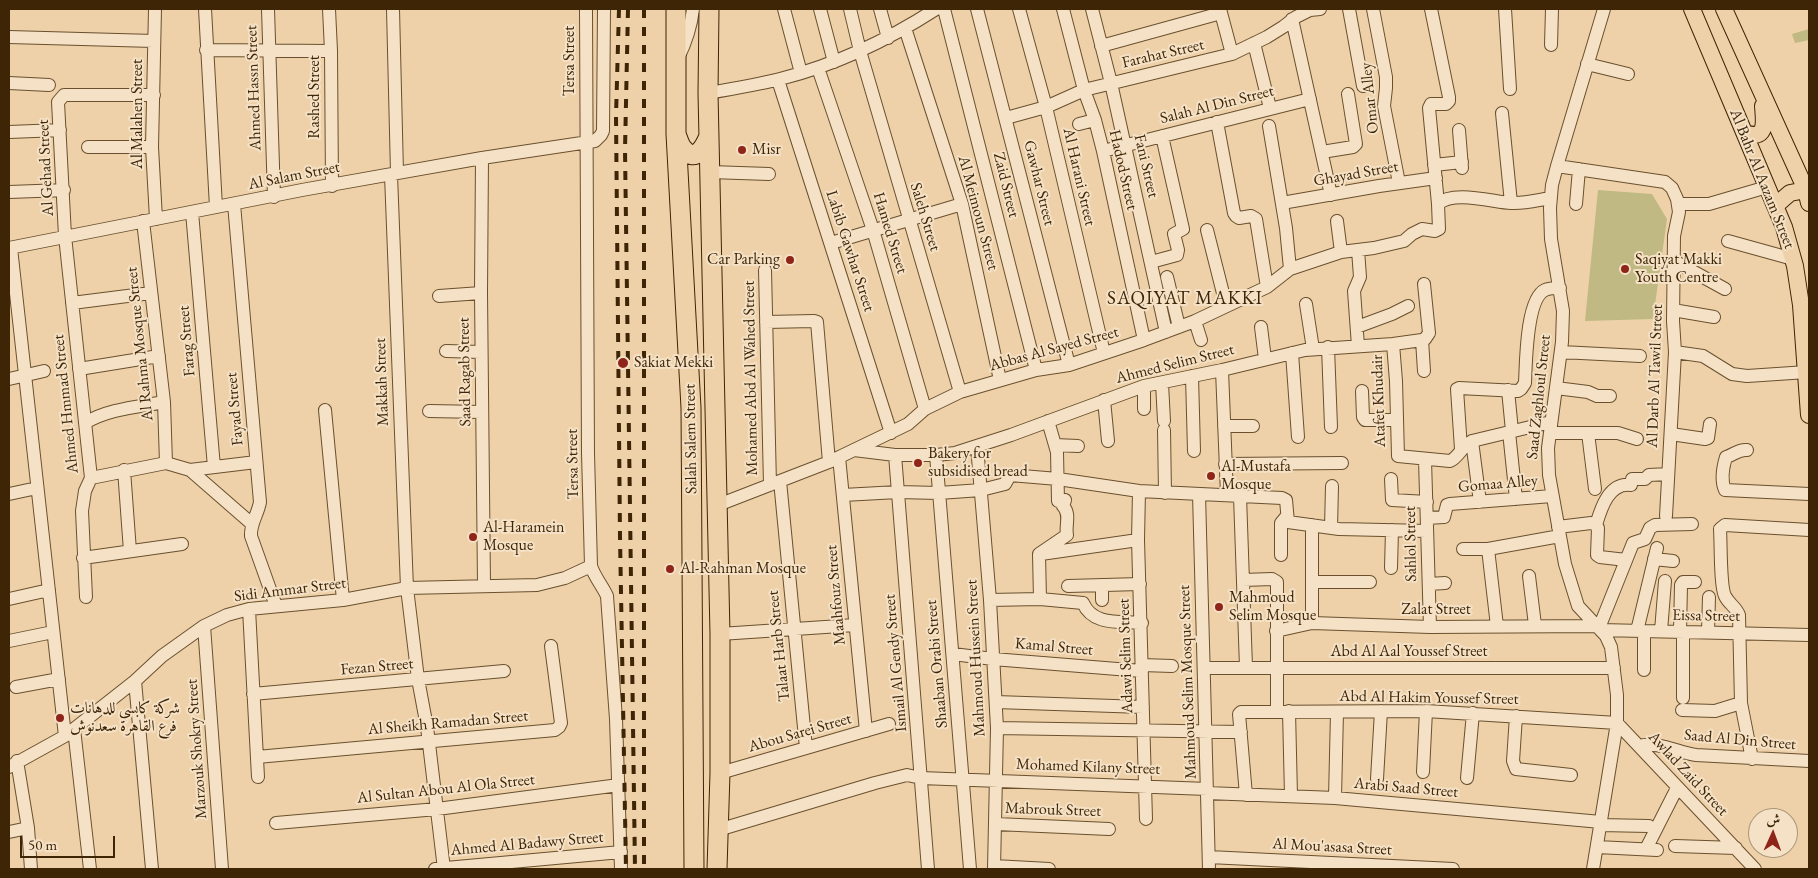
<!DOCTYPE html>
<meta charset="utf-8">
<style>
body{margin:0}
#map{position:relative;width:1818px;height:878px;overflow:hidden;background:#eed1a8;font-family:"EB Garamond",Amiri,serif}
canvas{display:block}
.frame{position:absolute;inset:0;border:10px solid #3e2506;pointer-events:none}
.north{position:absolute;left:1748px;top:808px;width:50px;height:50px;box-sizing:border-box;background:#f4e1c6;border:1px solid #ab9679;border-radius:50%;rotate:2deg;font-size:14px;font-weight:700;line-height:20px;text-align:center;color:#3e2506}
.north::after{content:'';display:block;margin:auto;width:18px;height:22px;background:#8f2418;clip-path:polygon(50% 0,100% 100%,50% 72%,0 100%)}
.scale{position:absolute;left:20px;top:836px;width:95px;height:22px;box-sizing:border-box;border:2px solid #3e2506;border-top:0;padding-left:6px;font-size:15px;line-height:18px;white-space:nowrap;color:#3e2506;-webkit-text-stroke:4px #f4e1c6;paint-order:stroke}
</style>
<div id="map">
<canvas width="1818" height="878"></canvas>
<div class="frame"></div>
<div class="north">ش</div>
<div class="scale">50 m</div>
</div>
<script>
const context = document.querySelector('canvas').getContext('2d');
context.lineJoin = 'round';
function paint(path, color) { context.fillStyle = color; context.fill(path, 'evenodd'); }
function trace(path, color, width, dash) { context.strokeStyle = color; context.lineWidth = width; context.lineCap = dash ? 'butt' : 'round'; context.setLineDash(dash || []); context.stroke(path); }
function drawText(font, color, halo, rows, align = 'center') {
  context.font = font + ' "EB Garamond",Amiri,serif'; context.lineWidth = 4; context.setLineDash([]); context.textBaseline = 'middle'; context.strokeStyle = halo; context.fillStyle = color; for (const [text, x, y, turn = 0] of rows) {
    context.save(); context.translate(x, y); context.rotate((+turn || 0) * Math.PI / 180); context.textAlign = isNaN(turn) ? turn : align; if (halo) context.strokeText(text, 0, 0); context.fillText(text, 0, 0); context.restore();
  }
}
paint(new Path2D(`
 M1809 29V40L1795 43 1792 34Z
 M1598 190 1652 194 1667 219 1653 319 1585 321Z`), '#c0b983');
const minor = new Path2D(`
 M155 9 152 147 156 219
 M205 9 216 207
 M268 9 274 197
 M329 9 331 51 332 186
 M393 9 397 173
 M586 9 588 453 591 566C595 578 602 585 607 596L616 719 621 869
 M784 9 801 73
 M820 9 834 62
 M850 9 860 51 960 392
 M880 9 888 38
 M944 9 1036 370
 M977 9 1069 365
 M1019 9 1046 107 1104 353
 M1063 9 1084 90 1095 120 1103 151 1144 340
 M1092 9 1111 83 1166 332
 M1220 9 1232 54
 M1349 9 1363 86
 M1373 9 1386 77V88L1384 106 1399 183
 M1431 9 1449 97V101L1446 104H1431L1429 108 1438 204
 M1505 9 1510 89
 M1292 19 1331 195
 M905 28 962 204 1000 380
 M9 37 154 41
 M1254 43 1270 108
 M1551 45 1552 9
 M1101 46 1221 13
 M206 50 331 51
 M678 58C686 42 691 27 693 9
 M1587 64 1628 74
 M818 68 873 230 925 409
 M778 80 891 433
 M9 83 49 85
 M708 93C732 89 756 85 780 79 835 65 888 40 936 9
 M1502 113 1511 203
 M1006 118 1046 107 1084 90 1232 54 1267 37 1283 27 1296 17 1310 10 1320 9
 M1217 122 1234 213 1236 216 1239 218 1251 216 1256 219 1267 287
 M1079 124 1095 120
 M1269 126 1286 228 1290 269
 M1459 130 1462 168
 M9 132 60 130
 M88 147H152
 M1103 151 1310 99
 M1322 152 1353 147 1356 144 1348 94
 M482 158 481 293 484 585
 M1434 165 1462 162
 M1557 166 1665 182 1672 188 1677 199 1679 212 1674 236 1673 321 1675 352 1666 516
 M710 172 769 174
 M391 175 407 588 418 679 427 727 444 869
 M9 192 64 190
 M1282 203 1379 186 1436 178
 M234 204 260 502C258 514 250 524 251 536L276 606
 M1576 204 1579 169
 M1678 204H1709L1767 187
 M192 212 214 467
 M143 221 164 402 166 463
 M1337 221 1341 252
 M1207 230 1226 305
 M1728 241 1793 259
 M831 243 962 204
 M9 248 302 190 482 158 595 141 601 135 603 131 604 9
 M11 248 65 736
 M1674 261 1725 289
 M1151 262 1177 255 1178 250 1174 234 1183 229 1162 136
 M765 270 770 485
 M1167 277 1179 327
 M439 296 481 293
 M72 303 151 293
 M1306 304 1313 349
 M1673 310 1714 317
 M1195 321 1201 340
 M766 322 814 321 817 322 829 462
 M1261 327 1265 359
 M1357 327 1392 314 1408 306
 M1422 340 1424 371
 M1393 344 1396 381 1398 456 1450 461C1458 458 1462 446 1472 441L1551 422
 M1358 346 1354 291 1360 277 1358 250
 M1328 347 1331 427
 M446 351 481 352
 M1561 352 1640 356
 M1675 352 1703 356 1732 374 1747 376 1807 372
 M1292 353 1298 437
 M79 369 159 356
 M1222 370 1227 495
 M1192 376 1194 451
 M9 379 44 371
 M1162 383 1164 421
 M1556 388 1588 392 1597 396H1610
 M1508 390 1512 431
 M1362 391 1363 417 1365 420H1397
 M1104 400 1108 441
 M1144 409V386
 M325 410 343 600
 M429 411 482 412
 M85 423C108 409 137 407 164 402
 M1224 426H1253
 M1164 430 1165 493
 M1509 432 1516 499
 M1550 433H1618L1637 439
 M1588 433 1595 489
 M1671 434 1705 439 1708 438 1710 424
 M1472 441 1480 502
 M1055 445 1078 446
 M977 446 990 600 997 728 994 869
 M1461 449 1457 389 1459 388 1518 391 1521 389 1525 383C1526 363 1526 299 1545 290 1549 288 1556 288 1560 288
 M854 450 895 455H936L955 453 1011 435 1144 386 1222 370 1305 350 1393 344 1422 340 1425 339 1429 333 1424 284
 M1747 450C1738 449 1734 455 1726 457 1723 467 1721 481 1725 490L1809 494
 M895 455 928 869
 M936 455 970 869
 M839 457 866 731
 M1425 460 1430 627
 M1225 464 1342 463
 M124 470 130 551
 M190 470 252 524
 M91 478 166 463 190 470 256 462
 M1391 479 1392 500 1427 502
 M1632 479H1645L1649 475 1668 474
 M780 481 806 748
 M1139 491 1138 540 1146 819
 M9 494 37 488
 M1199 494 1209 869
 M843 495 898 492 939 493 981 490 1005 484 1010 475 1058 479 1139 491 1282 498 1286 500 1288 522 1339 529 1427 531
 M1240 496 1246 667
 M718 505 829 462 908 424 925 409 960 392 1036 370 1069 365 1144 340 1195 321 1267 287 1290 269 1341 252 1374 248 1404 241 1412 234 1422 229 1435 231 1439 229 1438 204C1453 190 1493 202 1511 203 1524 204 1538 200 1551 198
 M1427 518 1444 517 1447 505 1450 504 1552 496
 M1596 525C1601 508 1609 482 1631 485
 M1558 527 1591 523 1596 525 1598 528 1597 555 1600 557 1626 560
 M1331 528 1332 486
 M1463 549H1488L1560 536
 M1488 549 1497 626
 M1041 554 1138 540
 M1281 555V523L1286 517
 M83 558 182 544
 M1654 559 1673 561
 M1391 568 1392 530
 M1529 576 1535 625
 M1243 580 1272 579 1277 582V711
 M1312 582H1370
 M1429 584 1445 583
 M1102 585V600
 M1068 586 1140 584
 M86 597 82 511 85 491 91 478 65 236 58 102 64 95H154
 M9 599 49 590
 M1040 599 1039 554 1067 535C1065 525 1071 514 1063 506L1065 500 1058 501 1057 452 1048 421
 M990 600 1040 599 1083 603C1093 626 1120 621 1142 623
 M249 609 258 777
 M1312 623V525
 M204 626 222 869
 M1599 628 1633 543 1645 539 1650 528 1655 525 1692 524
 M1601 630 1809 635
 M1276 631 1312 623 1430 627 1597 626
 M1637 631 1657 548
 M1644 631V670
 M1661 631 1665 581
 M1680 632 1681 585 1683 582H1695
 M1708 632 1709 597
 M720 634 855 625
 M9 641 53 632
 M953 654 993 659 1142 671
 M1142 665 1172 666
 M1204 668H1614
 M135 681 152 869
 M16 687 59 679
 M253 694 504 671
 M1683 698V632
 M996 702 1143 707
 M1682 710 1715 711 1741 703
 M1289 711 1291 796
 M1516 716 1513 761 1516 769 1571 775
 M997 728 1241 732
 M74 729 90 869
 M1639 746C1657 741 1677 752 1696 755L1809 761
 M257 757 555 730 559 727 561 723 551 646
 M1752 759 1741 703 1739 615C1736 607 1729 604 1725 596 1720 586 1721 543 1720 529L1725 525 1809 530
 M17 761 28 828 31 869
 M9 767 65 736 135 681 162 656 204 626 227 615 249 609 343 600 407 588 537 585 565 578 591 566
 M1423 772 1426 711
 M720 773 889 724
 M1467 778 1473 713
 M1377 779 1381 711
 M1207 793 1335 798 1601 822
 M1246 795 1239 714 1241 712 1426 711 1617 723 1755 869
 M1335 798 1337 712
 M276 823 437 809 619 785
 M996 824 1109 829
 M1600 825 1649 826
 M718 830 875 783 907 775 921 778 1207 789
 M9 832 28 828
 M1675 846 1736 848
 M1597 847 1657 850
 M1646 849 1677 788
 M1209 857 1453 869
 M994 866 1049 869
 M435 869 621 852
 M1593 869 1617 723V695L1611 647 1606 636 1578 606 1565 564 1549 475 1548 448 1562 342 1563 311 1551 239 1550 208 1552 185 1557 166 1604 9`);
const major = new Path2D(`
 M1692 9 1784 227 1795 266 1801 305 1809 415
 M1724 9 1806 190 1809 203
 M1745 133C1768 141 1764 121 1763 106
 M1775 206 1790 193 1806 190`);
const highway = new Path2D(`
 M676 9V134L691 408 694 869
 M709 9 708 93 720 634V773L717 869
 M676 134C678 139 680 146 683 149 696 164 705 146 709 136`);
trace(minor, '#6a502e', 14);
trace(major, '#3e2506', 18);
trace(highway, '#3e2506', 21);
trace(minor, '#f4e1c6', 12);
trace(major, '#eed1a8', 16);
trace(highway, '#eed1a8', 19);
trace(new Path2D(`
 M619 9 616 116 620 537 626 869
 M628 9 625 150 635 869
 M644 9V869`), '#3e2506', 4, [9, 9]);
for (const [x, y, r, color] of [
 [742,150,5,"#8f2418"],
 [790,260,5,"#8f2418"],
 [1625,269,5,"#8f2418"],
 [623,363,6,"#8f2418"],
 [918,463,5,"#8f2418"],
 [1211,476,5,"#8f2418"],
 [473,537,5,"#8f2418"],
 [670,569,5,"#8f2418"],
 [1219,607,5,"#8f2418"],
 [60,718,5,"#8f2418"]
]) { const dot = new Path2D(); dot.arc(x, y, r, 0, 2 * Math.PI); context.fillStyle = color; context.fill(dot); trace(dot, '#f4e1c6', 2); }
drawText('16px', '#3e2506', '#f4e1c6', [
 ["Farahat Street",1163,54,-13],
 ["Tersa Street",570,61,-90],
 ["Ahmed Hassn Street",254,88,-92],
 ["Rashed Street",315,97,-90],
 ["Omar Alley",1370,98,-96],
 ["Salah Al Din Street",1217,105,-14],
 ["Al Malahen Street",138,114,-90],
 ["Fani Street",1146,166,77],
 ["Al Gehad Street",46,168,-93],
 ["Hadod Street",1123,170,77],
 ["Ghayad Street",1356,174,-10],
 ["Al Salam Street",294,176,-11],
 ["Al Harani Street",1079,177,77],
 ["Al Bahr Al Aazam Street",1762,179,68],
 ["Gawhar Street",1039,183,76],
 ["Zaid Street",1006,185,76],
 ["Al Meimoun Street",978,213,75],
 ["Saleh Street",925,217,73],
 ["Hamed Street",890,233,73],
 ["Labib Gawhar Street",850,251,72],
 ["Farag Street",187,341,-95],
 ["Al Rahma Mosque Street",140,344,-96],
 ["Abbas Al Sayed Street",1054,349,-15],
 ["Ahmed Selim Street",1175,364,-14],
 ["Saad Ragab Street",465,372,-91],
 ["Al Darb Al Tawil Street",1655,376,-88],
 ["Mohamed Abd Al Wahed Street",751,378,-91],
 ["Makkah Street",382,382,-92],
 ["Saad Zaghloul Street",1539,397,-84],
 ["Atafet Khudair",1379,401,-92],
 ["Ahmed Hmmad Street",66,404,-96],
 ["Fayad Street",235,409,-95],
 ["Salah Salem Street",691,439,-91],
 ["Tersa Street",573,464,-91],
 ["Gomaa Alley",1498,484,-5],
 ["Sahlol Street",1411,544,-91],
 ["Sidi Ammar Street",290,590,-7],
 ["Maahfouz Street",836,595,-95],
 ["Zalat Street",1436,610],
 ["Eissa Street",1706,616,1],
 ["Talaat Harb Street",779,646,-96],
 ["Kamal Street",1054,647,5],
 ["Abd Al Aal Youssef Street",1409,652],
 ["Adawi Selim Street",1126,656,-92],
 ["Mahmoud Hussein Street",976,658,-93],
 ["Ismail Al Gendy Street",896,663,-95],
 ["Shaaban Orabi Street",937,664,-95],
 ["Fezan Street",377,667,-5],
 ["Mahmoud Selim Mosque Street",1188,682,-92],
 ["Abd Al Hakim Youssef Street",1429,698,1],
 ["Al Sheikh Ramadan Street",448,723,-5],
 ["Abou Sarei Street",800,733,-16],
 ["Saad Al Din Street",1740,740,5],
 ["Marzouk Shokry Street",197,749,-94],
 ["Mohamed Kilany Street",1088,767,2],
 ["Awlad Zaid Street",1688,774,47],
 ["Arabi Saad Street",1406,788,5],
 ["Al Sultan Abou Al Ola Street",446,789,-6],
 ["Mabrouk Street",1053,810,2],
 ["Ahmed Al Badawy Street",527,844,-5],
 ["Al Mou'asasa Street",1332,847,3]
]);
drawText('16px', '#3e2506', '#f4e1c6', [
 ["Misr",752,150],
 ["Car Parking",780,260,"right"],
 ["Saqiyat Makki",1635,260],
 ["Youth Centre",1635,278],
 ["Sakiat Mekki",634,363],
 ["Bakery for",928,454],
 ["subsidised bread",928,472],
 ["Al-Mustafa",1221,467],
 ["Mosque",1221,485],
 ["Al-Haramein",483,528],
 ["Mosque",483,546],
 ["Al-Rahman Mosque",680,569],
 ["Mahmoud",1229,598],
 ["Selim Mosque",1229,616],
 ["شركة كابسي للدهانات",70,709],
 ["فرع القاهرة سعدنوش",70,727]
], 'left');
context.letterSpacing = '1px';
drawText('19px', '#3e2506', '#f4e1c6', [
 ["SAQIYAT MAKKI",1185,299]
]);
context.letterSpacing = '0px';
</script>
